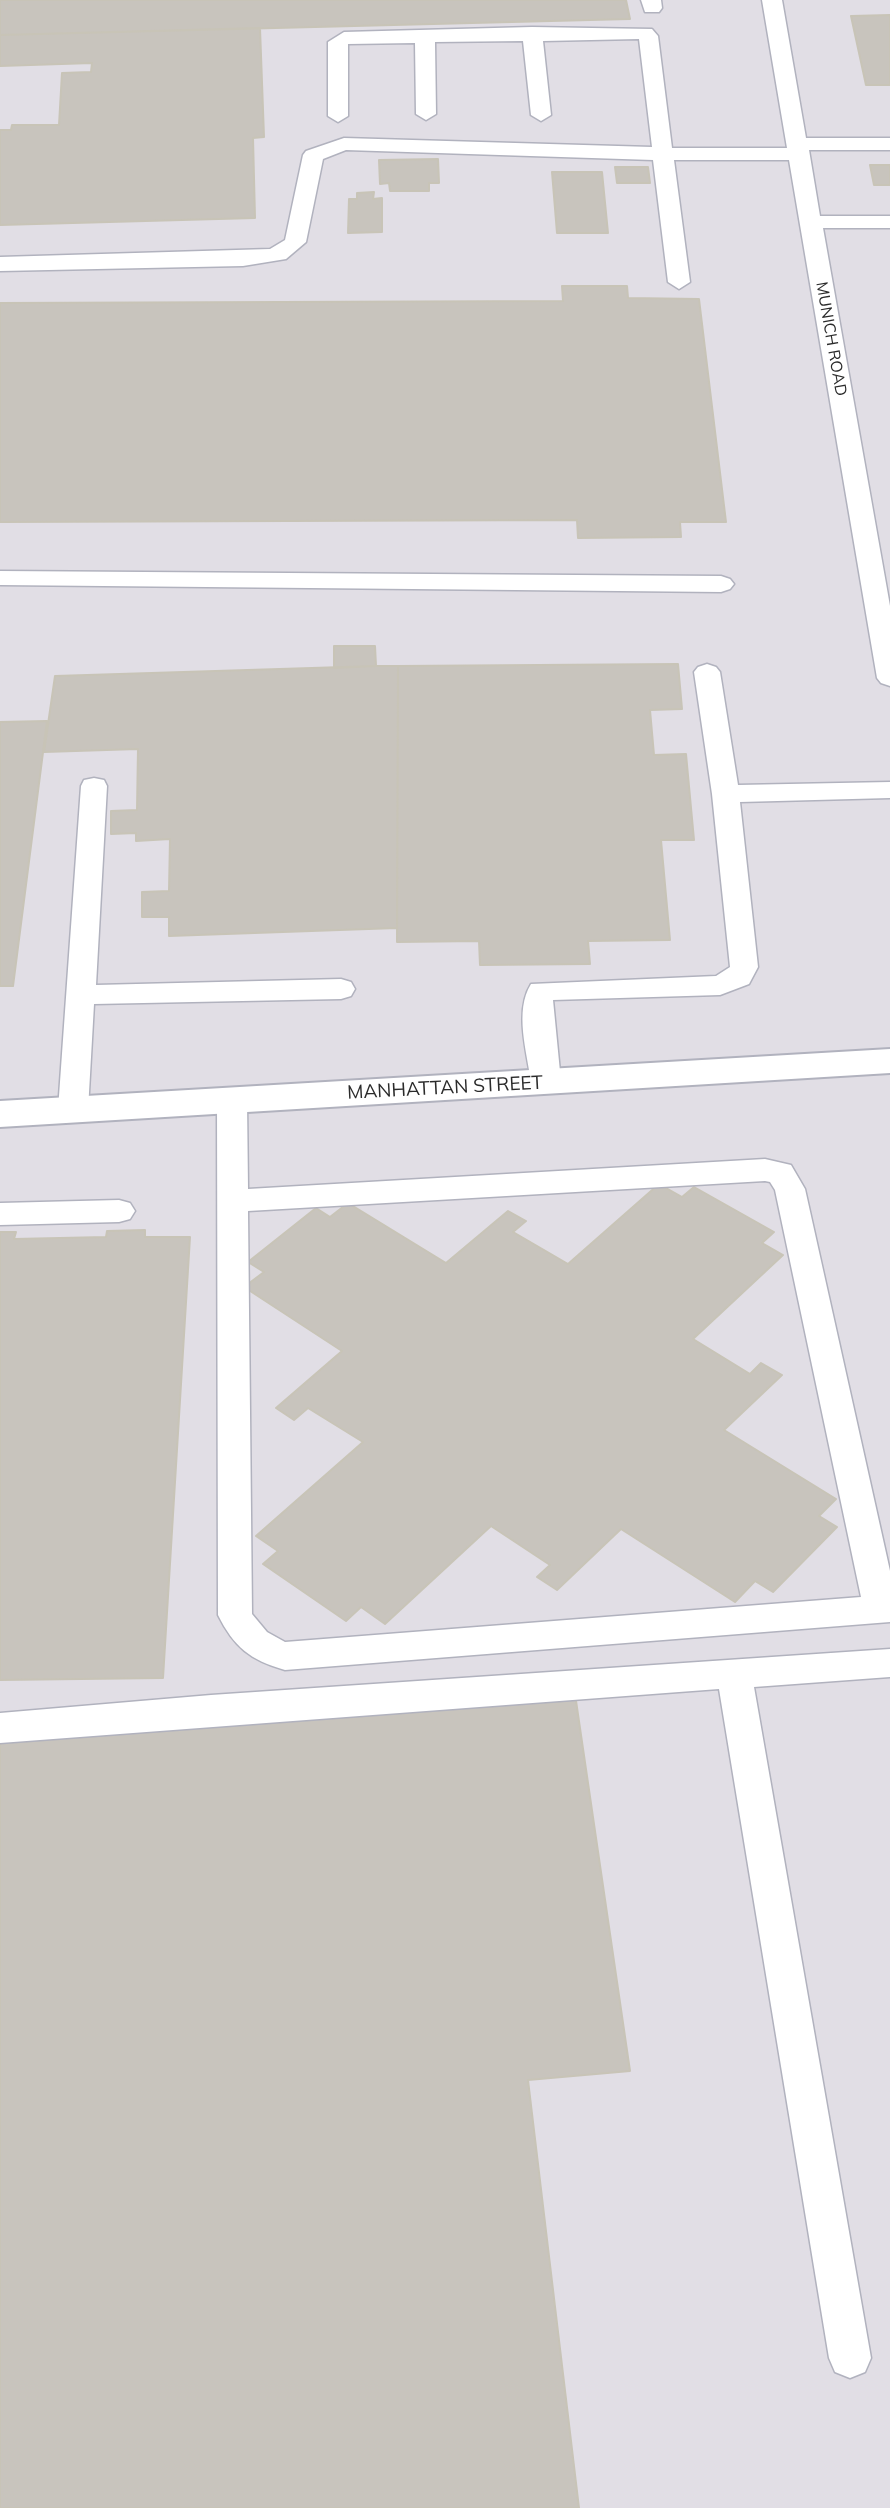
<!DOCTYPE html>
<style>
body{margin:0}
canvas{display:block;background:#ece8dd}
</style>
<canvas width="890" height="2508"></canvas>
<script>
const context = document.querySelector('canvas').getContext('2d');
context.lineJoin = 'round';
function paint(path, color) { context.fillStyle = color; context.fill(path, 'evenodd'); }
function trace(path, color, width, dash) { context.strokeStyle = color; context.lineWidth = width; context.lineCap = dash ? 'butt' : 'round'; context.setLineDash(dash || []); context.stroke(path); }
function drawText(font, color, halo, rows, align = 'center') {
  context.font = font + ' Mulish,sans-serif'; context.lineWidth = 5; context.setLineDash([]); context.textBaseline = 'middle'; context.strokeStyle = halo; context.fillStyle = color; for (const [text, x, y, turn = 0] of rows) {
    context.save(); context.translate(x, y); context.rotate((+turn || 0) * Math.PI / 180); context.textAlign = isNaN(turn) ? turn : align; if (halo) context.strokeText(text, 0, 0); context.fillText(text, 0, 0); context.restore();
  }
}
paint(new Path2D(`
 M0 0H890V2508H0Z`), '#e1dee5');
const building = new Path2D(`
 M0 0H626L630 19 0 35Z
 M890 15V85H866L851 16Z
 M260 28 264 137 253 138 255 218 0 225V130H11L12 125H59L62 73 91 72 92 63 0 66V35Z
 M438 159 439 183H429V191H390L389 183 380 184 379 160Z
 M870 165H890V185H874Z
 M615 167H648L650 183H617Z
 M552 172H602L608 233H557Z
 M374 192 373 199 382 198V232L348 233 349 199H357V193Z
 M562 286H627L628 298 699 299 726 522H680L681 537 578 538 577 520 0 522V303L563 301Z
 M334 646H375L376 666 334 668Z
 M678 664 682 709 650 710 654 755 686 754 694 840H661L670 940 588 941 590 964 480 965 479 941 397 942 398 666Z
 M376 666H398L397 928 169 936V917H142V892L169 891 170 839 136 841V833L111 834V811L137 810 138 749 44 752 55 676Z
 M47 721 13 986H0V722Z
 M659 1184 682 1197 694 1187 774 1232 762 1243 783 1255 693 1339 750 1374 761 1363 782 1375 724 1430 836 1499 819 1516 837 1527 773 1592 755 1581 735 1602 621 1529 557 1590 537 1577 550 1565 491 1526 385 1624 361 1607 346 1621 263 1564 278 1551 256 1536 363 1442 308 1408 294 1420 276 1408 342 1351 244 1287 264 1272 248 1262 316 1208 330 1217 348 1203 446 1263 508 1211 526 1221 513 1232 568 1264Z
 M145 1230V1237H190L163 1678 0 1680V1232H16L14 1239 106 1237 107 1231Z
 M575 1694 630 2071 528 2080 579 2508H0V1736Z`);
paint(building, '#c8c4bd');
trace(building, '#c8c4b7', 2);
const service = new Path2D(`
 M641 0H661L662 8 659 12H645Z
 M762 0H782L806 138H890V150H809L820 216H890V228H823L890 606V686L881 683 877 678 789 160H674L690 282 679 289 668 282 653 160 346 150 323 159 306 242 286 259 243 266 0 271V257L270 249 285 240 303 155 306 151 344 138 652 147 639 39 543 41 551 115 541 121 531 115 523 41 435 42 436 114 426 120 416 114 415 43 348 44V116L338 122 328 116V42L344 32 532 27 652 29 658 36 672 148H787Z
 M0 571 721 576 730 579 734 584 730 589 721 592 0 585Z
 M707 664 716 667 720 672 738 785 890 782V798L740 802 758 967 749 984 720 995 553 1000 561 1082 557 1089 546 1092 535 1089 531 1082C527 1052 514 1011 531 984L716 976 730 967 712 794 694 672 698 667Z
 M94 778 104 780 107 786 96 985 341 979 351 982 355 989 351 996 341 999 94 1004 88 1110 84 1117 73 1120 62 1117 58 1110 81 786 84 780Z
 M232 1090 243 1093 247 1100 248 1189 765 1159 791 1165 805 1189 890 1571V1622L285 1670C250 1660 234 1647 218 1615L217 1100 221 1093ZM765 1181 770 1182 775 1190 861 1597 285 1642 267 1632 252 1614 248 1211Z
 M119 1200 130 1203 135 1211 130 1219 119 1222 0 1225V1203Z
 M890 1649V1677L754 1687 871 2358 865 2372 850 2378 835 2372 829 2358 719 1689 0 1743V1713L211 1695Z`);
const minor = new Path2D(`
 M890 1049V1073L0 1127V1101Z`);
trace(service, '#b1b2be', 3);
trace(minor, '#b1b2be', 4);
paint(service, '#fff');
paint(minor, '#fff');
drawText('16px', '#2b2b2b', '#fff', [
 ["MUNICH ROAD",831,339,80]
]);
drawText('19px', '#2b2b2b', '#fff', [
 ["MANHATTAN STREET",445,1088,-3]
]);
</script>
